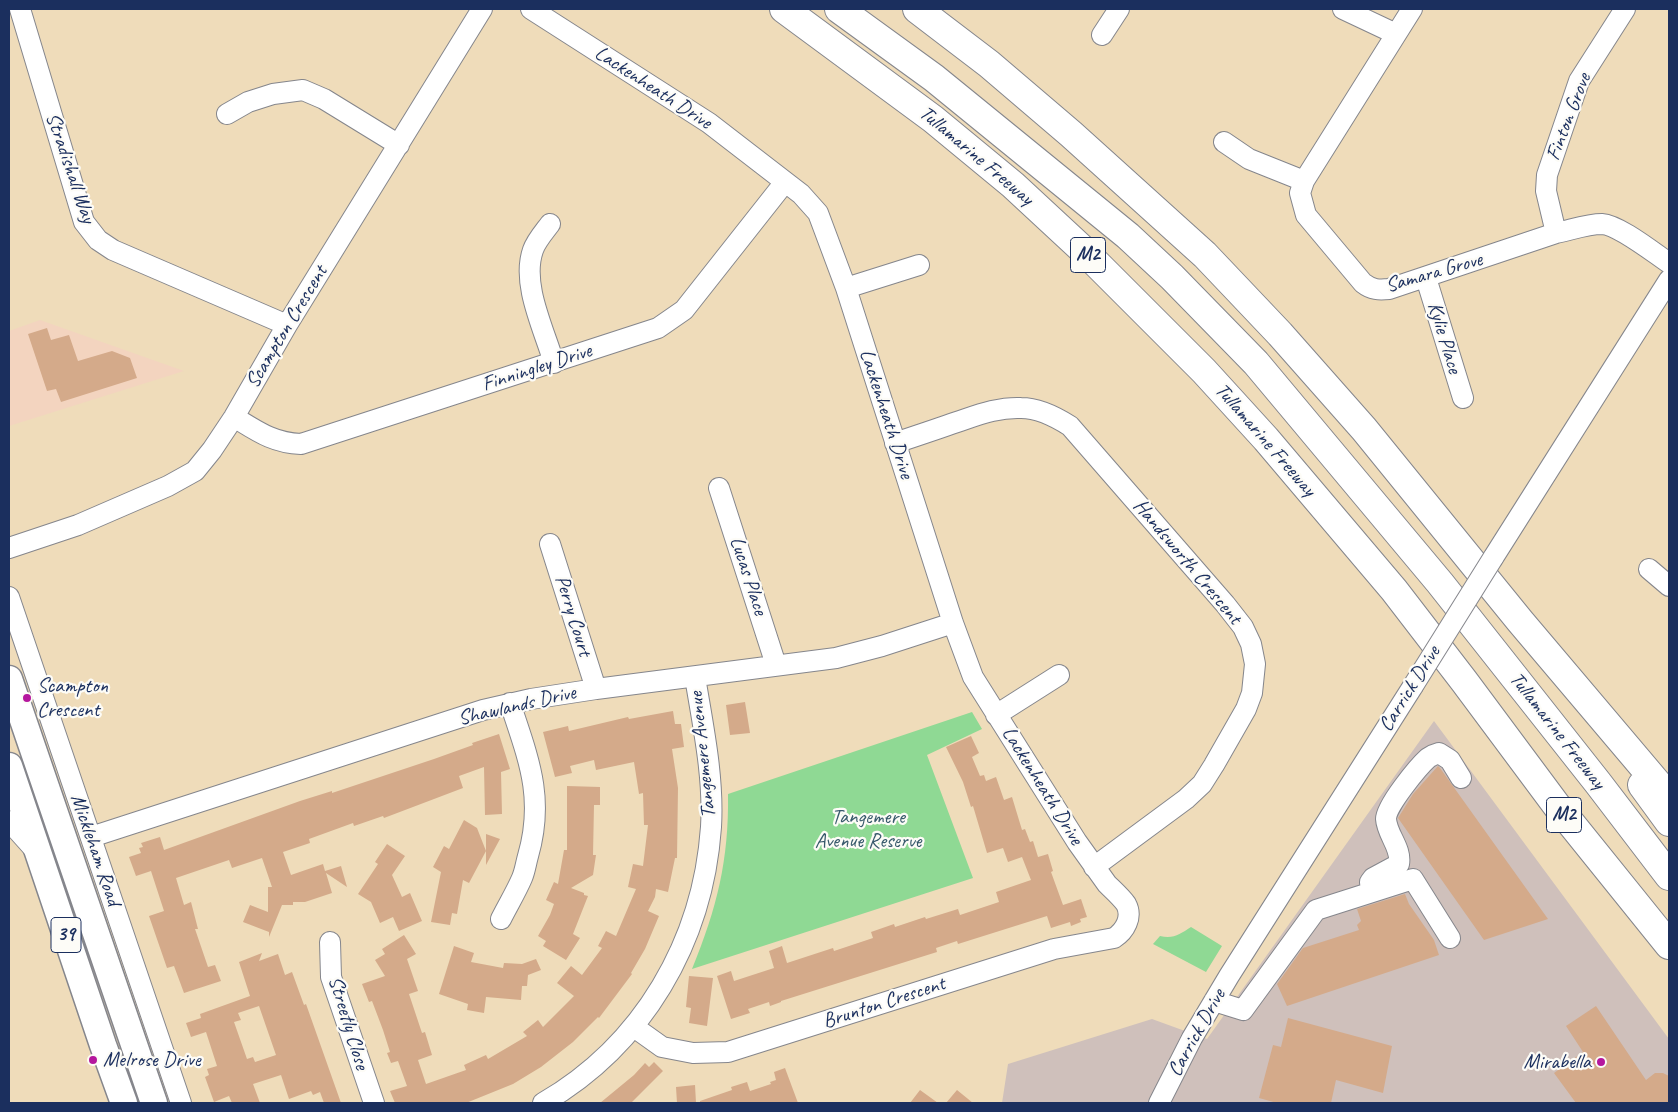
<!DOCTYPE html>
<style>
body{margin:0}
#map{position:relative;width:1678px;height:1112px;overflow:hidden;background:#efdcba;font-family:Caveat,sans-serif}
canvas{display:block}
.frame{position:absolute;inset:0;border:10px solid #1b2f5e;pointer-events:none}
</style>
<div id="map">
<canvas width="1678" height="1112"></canvas>
<div class="frame"></div>
</div>
<script>
const context = document.querySelector('canvas').getContext('2d');
context.lineJoin = 'round';
function paint(path, color) { context.fillStyle = color; context.fill(path, 'evenodd'); }
function trace(path, color, width, dash) { context.strokeStyle = color; context.lineWidth = width; context.lineCap = dash ? 'butt' : 'round'; context.setLineDash(dash || []); context.stroke(path); }
function drawText(font, color, halo, rows, align = 'center') {
  context.font = font + ' Caveat,sans-serif'; context.lineWidth = 4.5; context.setLineDash([]); context.textBaseline = 'middle'; context.strokeStyle = halo; context.fillStyle = color; for (const [text, x, y, turn = 0] of rows) {
    context.save(); context.translate(x, y); context.rotate((+turn || 0) * Math.PI / 180); context.textAlign = isNaN(turn) ? turn : align; if (halo) context.strokeText(text, 0, 0); context.fillText(text, 0, 0); context.restore();
  }
}
paint(new Path2D(`
 M40 320 184 371 9 426V331Z`), '#f3d4bf');
paint(new Path2D(`
 M1434 721 1669 1039V1103H1002L1008 1064 1152 1019 1207 1039Z`), '#cfc0bb');
paint(new Path2D(`
 M972 712 982 729 927 755 973 878 692 969C717 908 729 860 728 794Z
 M1191 927 1222 946 1206 972 1153 944 1160 936C1174 939 1180 934 1191 927Z`), '#8fd994');
paint(new Path2D(`
 M47 328 51 340 69 335 78 361 112 351 130 358 137 378 61 402 56 389 47 391 28 334Z
 M745 702 750 733 730 735 726 705Z
 M673 711 675 724H681L684 747 672 749 678 788 677 858H675L668 892 656 889 655 897 648 911 659 916 645 949 631 973 632 974 599 1018 598 1017 573 1042 541 1067 513 1084 466 1103H395L390 1091 407 1086 398 1061 391 1063 387 1053 390 1052 383 1030 372 1001 369 1002 362 984 385 976 375 960 385 954 382 949 404 935 416 954 407 959 418 991 409 994 422 1033 425 1032 432 1055 418 1060 426 1084 466 1070 464 1065 486 1055 488 1059 527 1036 523 1032 538 1020 543 1027 574 996 557 983 571 966 582 975 602 948 598 946 606 931 616 936 636 889 628 887 633 864 643 866 648 825H644L643 793 639 794 634 762 596 770 594 760 570 766 572 773 555 777 543 732 568 726 569 731 628 717 629 719Z
 M499 734 510 769 501 772 502 814 485 815 484 767 459 776 463 788 384 818 383 816 354 826 353 823 309 839 310 843 283 852 291 875 323 864 325 871 341 866 347 887 326 873 332 893 305 902H293V905H282L269 937V932L243 922 250 905 268 912V887H272L262 858 232 868 229 860 176 878 184 905 191 902 198 929H195L208 967 215 965 221 981 184 993 174 966 167 968 149 916 164 911 151 871 136 876 129 857 141 853 139 848 143 847 141 843 160 837 164 850 300 801 332 791V793L434 759 473 745 472 743Z
 M971 736 979 753 972 757 980 776 984 775 986 781 996 777 1004 800 1012 797 1022 830 1025 829 1030 842 1033 841 1038 857 1048 854 1053 871 1051 872 1063 905 1081 899 1087 917 1080 919 1081 922 1071 926 1070 922 1051 928 1047 916 958 944 957 941 936 948 937 952 781 1001V1002L770 1006 769 1002 748 1009 750 1013 731 1019 717 976 731 971 734 981 774 968 769 951 782 946 787 963 833 948 834 951 873 938 871 932 894 924 895 927 925 917 926 919 958 909 960 915 999 902 996 892 1031 880 1022 857 1008 862 1003 848 987 853 973 806 971 807 963 782 946 747Z
 M1438 766 1440 768 1548 919 1484 940 1398 818 1413 794Z
 M567 786 600 787V805H594L593 855H596L593 875 571 888 584 893V895L588 896 573 934 580 938 566 960 543 946 546 941 538 936 550 915 554 904 546 900 554 882 558 884 564 850H567Z
 M464 820 477 828 486 851V834L500 839 486 865V851L469 883 463 880 457 914 452 913 450 925 431 922 441 872 433 867 444 846 449 849Z
 M387 844 405 856 392 875 402 897 410 893 422 921 399 931 393 917 380 923 371 902 358 894 378 864 375 862Z
 M1405 894 1409 904 1434 940 1439 955 1287 1006 1277 984 1303 948 1359 930 1357 925 1361 921 1357 909Z
 M454 946 474 953 471 962 503 968 504 963 522 964 536 959 541 970 528 975 527 986H522L521 1000 486 997 484 1013 467 1010 468 1004 439 994Z
 M262 953 259 961 278 954 285 975 292 972 304 1005 306 1004 341 1103H324L320 1092 313 1095 311 1091 289 1099 281 1075 253 1084 260 1103H232L229 1096 214 1102 205 1077 209 1075 207 1069 217 1066 206 1032 191 1037 186 1023 201 1018 200 1014 250 996 239 962ZM259 1006 276 1055 255 1062 253 1057 247 1059 234 1022 241 1020 238 1013Z
 M689 976 713 978 707 1026 689 1023 691 1008 686 1007Z
 M1596 1006 1646 1080 1655 1073H1663L1669 1076V1103H1576L1554 1073 1583 1052 1566 1026Z
 M1288 1018 1392 1046 1383 1093 1336 1080 1331 1103H1277L1259 1098 1273 1045 1281 1047Z
 M654 1062 663 1071 631 1103H600L634 1075 645 1063 649 1067Z
 M785 1068 798 1103H700V1101L732 1090 731 1087 747 1082 750 1091 771 1084 770 1082 776 1080 774 1072Z
 M695 1085 696 1103H677L676 1087Z
 M920 1090 938 1103H910Z
 M957 1090 973 1103H946Z`), '#d4aa8a');
const minor = new Path2D(`
 M20 9 84 222 98 240 113 250 287 325
 M531 9 709 123 801 194 818 213 846 288 953 623 973 677 1077 842C1087 856 1097 870 1107 884 1113 890 1121 897 1126 904 1133 917 1125 931 1114 938L1054 949 728 1052 693 1053 662 1047 634 1027
 M1343 9 1396 34
 M1412 9 1304 181 1300 193 1306 215 1363 283C1372 290 1379 290 1389 289L1556 233C1571 230 1587 224 1602 224 1619 225 1654 253 1669 263
 M1102 35 1119 9
 M227 114 248 102 273 94 303 90 324 99 399 145
 M1224 142 1249 159 1304 181
 M550 224C544 232 536 241 533 250 521 284 544 329 554 363
 M1556 233 1546 191 1547 175 1579 81 1625 9
 M1426 278 1463 398
 M846 288 919 265
 M234 417C257 431 273 443 301 444L658 328 684 310 785 182
 M895 443C916 436 937 429 957 422 978 415 998 407 1021 408 1039 408 1056 417 1070 426L1225 604 1243 627 1251 644 1255 664 1252 693 1246 709 1214 765 1202 784 1186 799 1094 867
 M719 488 776 665
 M550 544 596 689
 M9 548 78 525 168 486 195 471 212 450 234 417 287 325 482 9
 M1493 558 1669 280
 M1649 569 1669 586
 M9 597 181 1103
 M996 715 1059 675
 M9 821 35 850
 M91 837 483 710 531 699 596 689 836 658 882 646 953 623
 M1371 892 1370 882 1373 878 1399 864C1402 848 1387 835 1386 819 1386 806 1418 767 1428 758 1431 756 1435 754 1439 753L1450 760 1461 778
 M501 919C508 905 516 892 522 878 525 871 526 863 528 856 545 797 528 758 510 703
 M330 942 331 977 374 1103
 M1214 1001 1243 1010 1316 910 1413 879 1450 938
 M543 1103C643 1045 703 942 711 827 714 777 703 726 695 677
 M1159 1103 1192 1038 1229 976 1413 686`);
const major = new Path2D(`
 M9 679 154 1103
 M9 766 103 1045 124 1103`);
const highway = new Path2D(`
 M784 9 933 119 1013 185 1082 249 1204 371 1266 439 1394 590 1464 681 1557 806 1669 945
 M839 9 934 78 1128 236 1172 277 1256 363 1440 583 1598 783 1669 876
 M917 9 989 64 1071 134 1205 255 1243 295 1280 334 1364 429 1520 621 1669 797
 M1642 785 1669 822`);
trace(minor, '#85868c', 22);
trace(major, '#85868c', 29);
trace(highway, '#85868c', 30);
trace(minor, '#fff', 20);
trace(major, '#fff', 26);
trace(highway, '#fff', 28);
const minorBridge = new Path2D(`
 M1413 686 1493 558`);
trace(minorBridge, '#85868c', 22, []);
trace(minorBridge, '#fff', 20);
for (const [x, y, r, color] of [
 [27,698,5,"#b5179e"],
 [93,1060,5,"#b5179e"],
 [1601,1062,5,"#b5179e"]
]) { const dot = new Path2D(); dot.arc(x, y, r, 0, 2 * Math.PI); context.fillStyle = color; context.fill(dot); trace(dot, '#fdfcf7', 2); }
for (const [x, y, w] of [
 [1088,255,35],
 [1564,815,35],
 [66,935,30]
]) { const box = new Path2D(); box.roundRect(x - w / 2, y - 17.5, w, 35, 4); context.fillStyle = '#fdfcf7'; context.fill(box); trace(box, '#1b2f5e', 1); }
drawText('bold 20px', '#1b2f5e', null, [
 ["M2",1088,255],
 ["M2",1564,815],
 ["39",66,935]
]);
drawText('21px', '#1b2f5e', '#fdfcf7', [
 ["Lackenheath Drive",653,88,33],
 ["Finton Grove",1569,117,-69],
 ["Tullamarine Freeway",976,156,40],
 ["Stradishall Way",70,168,71],
 ["Samara Grove",1434,273,-16],
 ["Scampton Crescent",287,327,-59],
 ["Kylie Place",1444,338,73],
 ["Finningley Drive",537,368,-18],
 ["Lackenheath Drive",886,414,72],
 ["Tullamarine Freeway",1265,440,49],
 ["Handsworth Crescent",1187,562,50],
 ["Lucas Place",748,576,72],
 ["Perry Court",573,616,73],
 ["Carrick Drive",1410,689,-58],
 ["Shawlands Drive",517,706,-13],
 ["Tullamarine Freeway",1557,731,52],
 ["Tangemere Avenue",703,755,-96],
 ["Lackenheath Drive",1042,786,58],
 ["Mickleham Road",95,850,71],
 ["Brunton Crescent",884,1003,-18],
 ["Streetly Close",348,1023,73],
 ["Carrick Drive",1197,1033,-61]
]);
drawText('21px', '#1b2f5e', '#fdfcf7', [
 ["Scampton",37,686],
 ["Crescent",37,710],
 ["Melrose Drive",103,1060],
 ["Mirabella",1591,1062,"right"]
], 'left');
drawText('21px', '#385a6c', '#fdfcf7', [
 ["Tangemere",868,817],
 ["Avenue Reserve",868,841]
]);
</script>
